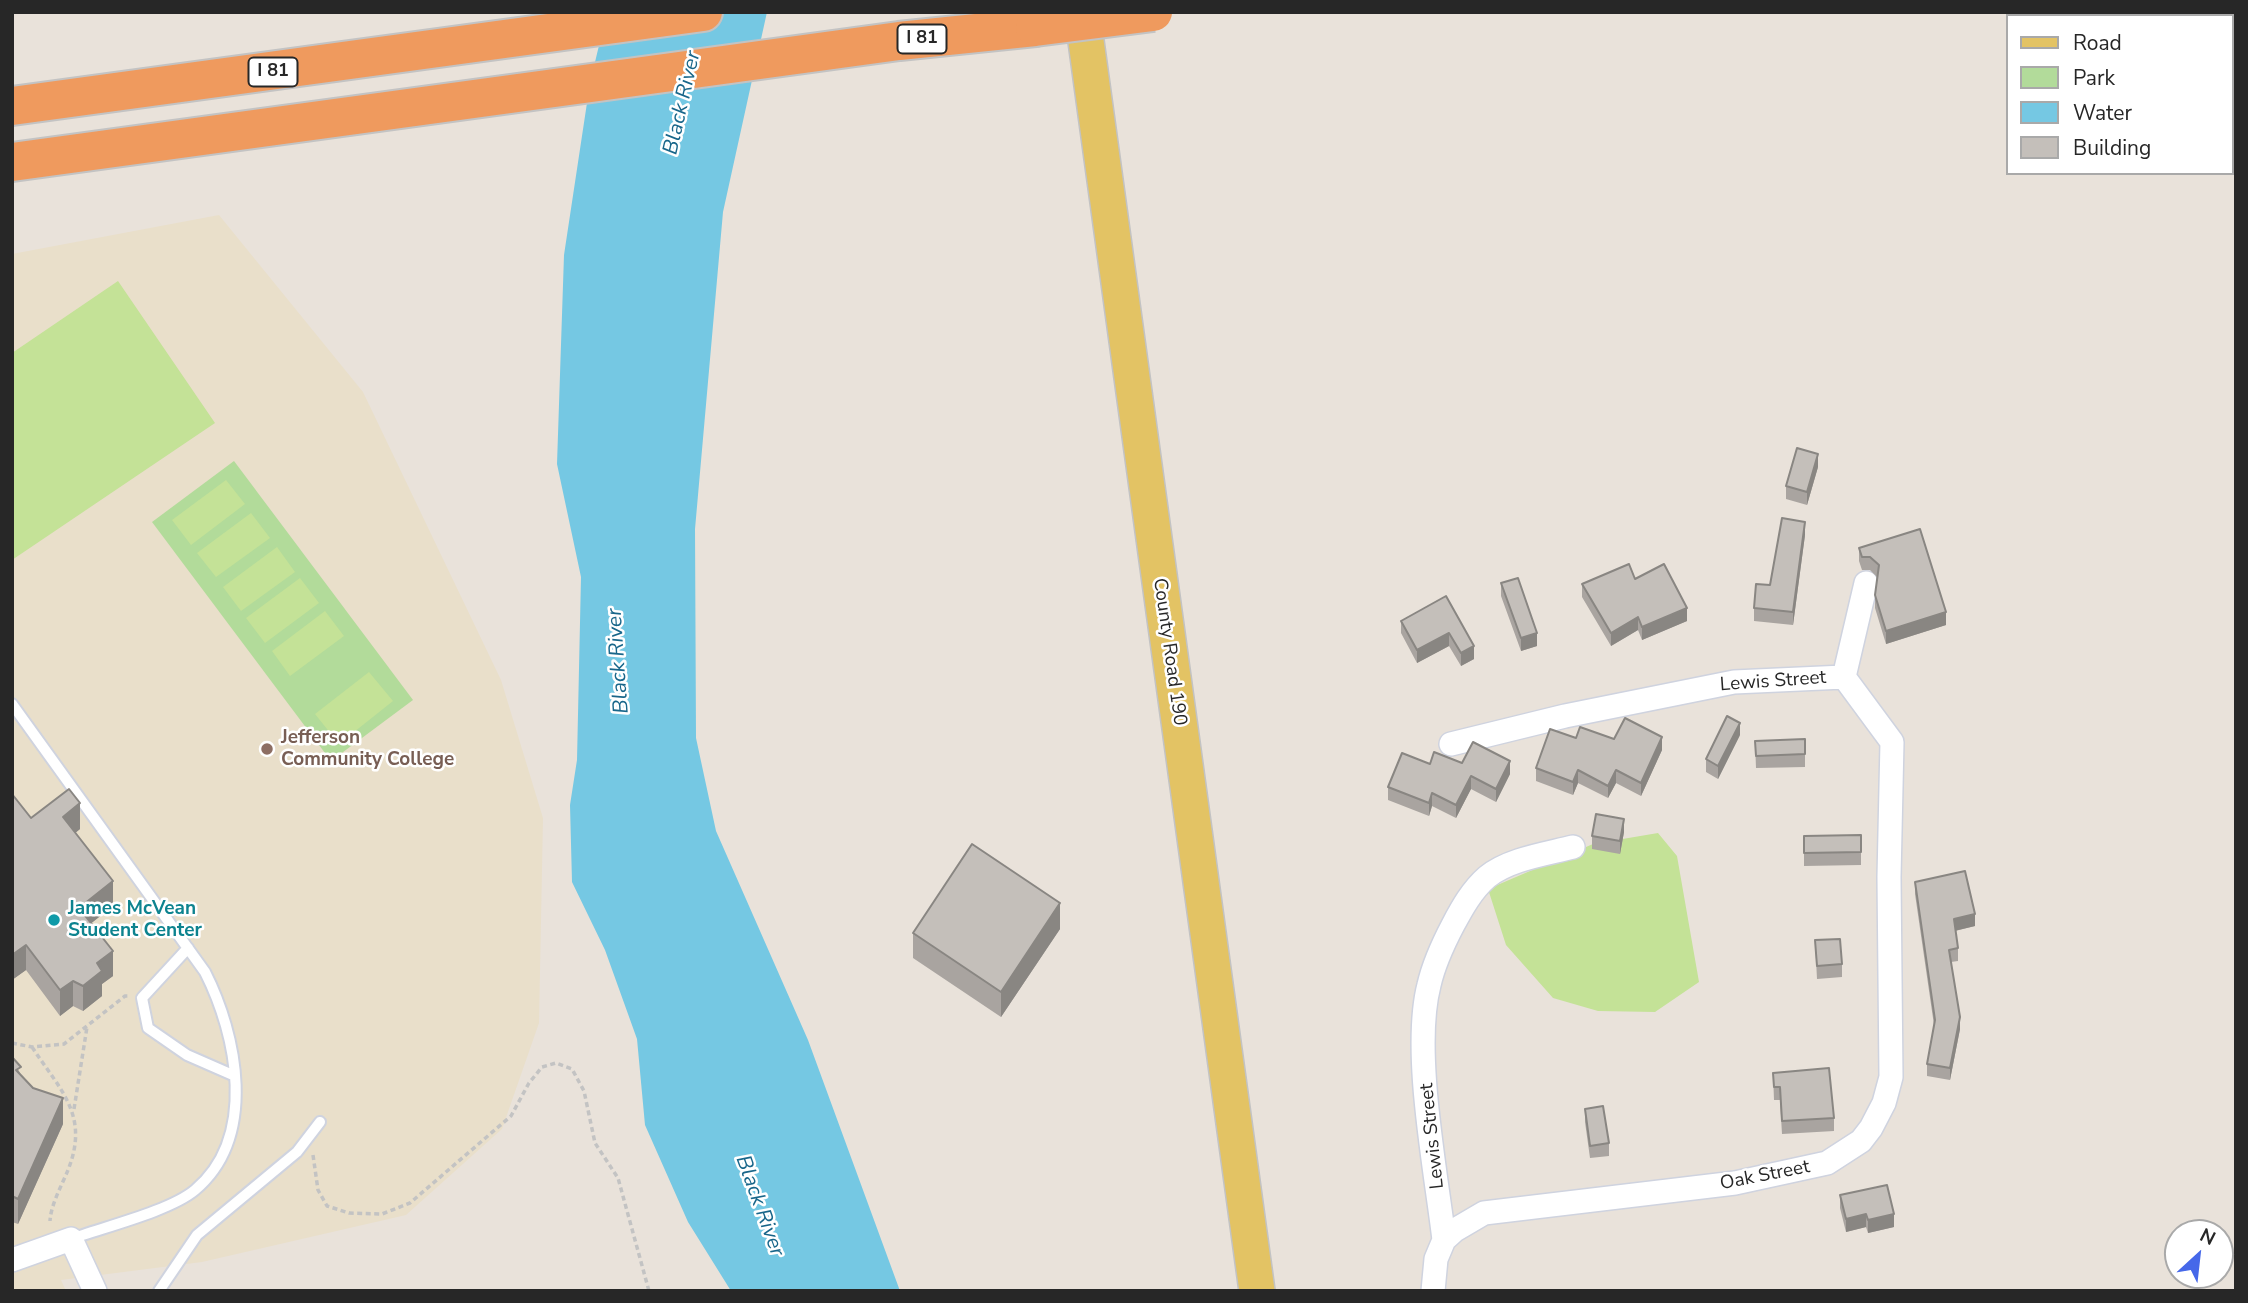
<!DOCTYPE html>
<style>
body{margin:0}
#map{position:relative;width:2248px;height:1303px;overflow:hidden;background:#e9e2da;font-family:"Nunito Sans",sans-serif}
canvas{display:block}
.frame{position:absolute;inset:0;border:14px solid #272727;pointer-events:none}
.legend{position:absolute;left:2006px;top:14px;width:228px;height:161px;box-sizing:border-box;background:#fff;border:2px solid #a9a9a9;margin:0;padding:9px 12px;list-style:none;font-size:21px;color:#272727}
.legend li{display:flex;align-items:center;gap:14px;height:35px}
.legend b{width:35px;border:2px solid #a9a9a9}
.north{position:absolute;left:2164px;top:1219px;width:70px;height:70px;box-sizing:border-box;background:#fff;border:2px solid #a9a9a9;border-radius:50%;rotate:27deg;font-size:19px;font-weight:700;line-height:28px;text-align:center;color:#272727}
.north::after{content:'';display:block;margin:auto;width:24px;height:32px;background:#4668e9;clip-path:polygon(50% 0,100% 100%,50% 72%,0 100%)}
</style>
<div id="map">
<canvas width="2248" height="1303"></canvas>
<div class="frame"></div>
<ul class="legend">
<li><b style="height:9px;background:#e3c364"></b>Road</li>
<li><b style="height:19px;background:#b2db9a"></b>Park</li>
<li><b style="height:19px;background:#75c8e3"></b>Water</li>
<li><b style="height:19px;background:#c4bfba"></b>Building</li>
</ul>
<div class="north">N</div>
</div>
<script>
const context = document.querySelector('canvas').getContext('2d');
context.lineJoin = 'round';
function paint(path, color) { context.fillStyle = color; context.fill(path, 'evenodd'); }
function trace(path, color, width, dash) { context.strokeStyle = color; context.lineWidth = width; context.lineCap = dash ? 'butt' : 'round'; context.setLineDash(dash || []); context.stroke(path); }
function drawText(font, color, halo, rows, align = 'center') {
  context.font = font + ' "Nunito Sans",sans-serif'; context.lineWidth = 5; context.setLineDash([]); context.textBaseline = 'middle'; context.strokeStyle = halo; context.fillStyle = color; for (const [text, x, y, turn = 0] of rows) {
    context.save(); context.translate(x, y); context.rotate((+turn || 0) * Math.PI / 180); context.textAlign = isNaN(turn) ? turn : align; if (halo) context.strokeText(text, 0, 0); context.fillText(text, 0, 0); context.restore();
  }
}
paint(new Path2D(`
 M219 215 363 392 501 680 543 818 539 1023 502 1129 406 1215 202 1262 61 1280 66 1291H12V254Z`), '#e9dfca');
paint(new Path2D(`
 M234 461 413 700 331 761 152 522Z`), '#b2db9a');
paint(new Path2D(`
 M118 281 215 423 12 560V353Z
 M226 480 245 504 191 545 172 520Z
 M251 513 270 538 216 577 197 553Z
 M277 547 295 572 241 611 223 587Z
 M300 578 319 603 265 643 246 618Z
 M325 611 344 636 290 676 272 651Z
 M369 672 393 701 339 744 315 714Z
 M1658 833 1677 856 1699 982 1655 1012 1598 1011 1553 998 1506 945 1488 889 1593 844Z`), '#c4e297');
paint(new Path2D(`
 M607 12H767L723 212 695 529 696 738 716 831 808 1040 900 1291H731L688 1222 645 1125 637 1039 605 950 572 882 570 805 577 760 581 577 557 464 564 255 590 83Z`), '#75c8e3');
const lane = new Path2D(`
 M12 704 205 972C237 1035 258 1137 195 1190 170 1211 104 1227 71 1239
 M188 948 142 998 148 1028 187 1055 235 1076
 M159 1291 197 1235 297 1152 320 1122`);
const street = new Path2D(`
 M1844 677 1866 583
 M1444 1240 1455 1230 1484 1213 1735 1183 1827 1163 1861 1141 1871 1128 1884 1103 1891 1077 1889 877 1892 742 1844 677 1734 682 1565 716 1451 744
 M12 1260 71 1239 95 1291
 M1433 1291 1436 1259 1444 1240C1436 1171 1412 1050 1429 985 1434 963 1443 944 1453 925 1462 908 1472 890 1487 877 1509 859 1546 854 1573 847`);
const primary = new Path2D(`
 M1082 12 1257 1291`);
const highway = new Path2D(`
 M12 106 703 12
 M12 162 899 41 1035 27`);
trace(lane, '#cfd3df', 14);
trace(street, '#cfd3df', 26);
trace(primary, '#c3c3c3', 38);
trace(highway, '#c3c3c3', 42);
trace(new Path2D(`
 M12 1043 32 1047 64 1044 125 996H129
 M32 1047C60 1090 90 1115 68 1170 62 1185 51 1204 50 1221
 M74 1109 87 1027
 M313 1155 318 1190 327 1206 349 1213 382 1214 410 1203 511 1116 529 1083 542 1067 556 1063 572 1069 584 1091 595 1143 618 1178 649 1291`), '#c3c3c3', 3.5, [5, 3.5]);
trace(lane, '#fff', 10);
trace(street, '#fff', 23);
trace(primary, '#e3c364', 35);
trace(highway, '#ef9a5e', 38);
const highwayBridge = new Path2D(`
 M1035 27 1153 12`);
trace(highwayBridge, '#c3c3c3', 42, []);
trace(highwayBridge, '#ef9a5e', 38);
paint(new Path2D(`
 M1818 467 1807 505 1786 499V486Z
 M1920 529 1946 625 1886 644 1875 608V595L1877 577 1870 570H1862L1859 561V548Z
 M1805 535 1793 625 1754 621V608Z
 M1635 579 1687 621 1642 640 1638 630 1611 646 1582 597V584Z
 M1501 583 1537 646 1521 651 1501 596Z
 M1446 596 1474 659 1461 666 1449 646 1417 663 1401 633V621Z
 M1740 735 1718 779 1706 772V759Z
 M1576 738 1614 739 1662 750 1641 796 1616 783 1608 798 1578 783 1573 795 1536 781V768Z
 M1805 739V767L1756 768 1755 741Z
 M1462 763 1510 774 1496 802 1471 789 1456 818 1432 806 1429 816 1388 800V787L1430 764Z
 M31 818 80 829 75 833 113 906 91 923 113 976 102 984V996L83 1011 73 1006 60 1016 26 970 12 980Z
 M1624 832 1620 854 1592 849V836Z
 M1861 835V865L1804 866V836Z
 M1915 882 1975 926 1955 931 1958 948V961L1951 962 1960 1029 1950 1080 1927 1076V1064L1934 1025 1915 894Z
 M1060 929 1001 1017 913 958V933Z
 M1815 940 1842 964V977L1817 979Z
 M12 1057 21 1075 63 1124 18 1224 12 1222Z
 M1773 1073 1834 1118V1131L1782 1134 1780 1100H1774Z
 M1585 1109 1609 1143V1156L1590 1158 1585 1122Z
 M1840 1195 1894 1227 1868 1233 1866 1227 1846 1232 1840 1208Z`), '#a9a4a0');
paint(new Path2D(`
 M1818 454V467L1807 505V492Z
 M1805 522V535L1793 625V612Z
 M1687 608V621L1642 640V627Z
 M1946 612V625L1886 644V631Z
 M1638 617V630L1611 646V633Z
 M1449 633V646L1417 663V650Z
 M1537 633V646L1521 651V638Z
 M1474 646V659L1461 666V653Z
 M1740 723V735L1718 779V766Z
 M1662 737V750L1641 796V783Z
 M1510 761V774L1496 802V789Z
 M1578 770V783L1573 795V782Z
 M1616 770V783L1608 798V786Z
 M1471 776V789L1456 818V805Z
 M1432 793V806L1429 816V803Z
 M80 803V829L63 843V817Z
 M1624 819V832L1620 854V841Z
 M113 881V906L79 933V908Z
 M1060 903V929L1001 1017V992Z
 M1975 914V926L1954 931V919Z
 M26 945V970L12 980V955Z
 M113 951V976L102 984V996L83 1011V986L97 963Z
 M73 981V1006L60 1016V990Z
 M1960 1017V1029L1950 1080V1068Z
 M63 1098V1124L18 1224V1199Z
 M1866 1214V1227L1846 1232V1219Z
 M1894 1214V1227L1868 1233V1220Z`), '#898682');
const building = new Path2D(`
 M1797 448 1818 454 1807 492 1786 486Z
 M1782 518 1805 522 1793 612 1754 608 1756 584 1770 585Z
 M1920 529 1946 612 1886 631 1875 595 1879 565 1870 557H1862L1859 548Z
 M1629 564 1635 579 1664 564 1687 608 1642 627 1638 617 1611 633 1582 584Z
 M1518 578 1537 633 1521 638 1501 583Z
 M1446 596 1474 646 1461 653 1449 633 1417 650 1401 621Z
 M1727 716 1740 723 1718 766 1706 759Z
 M1625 718 1662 737 1641 783 1616 770 1608 786 1578 770 1573 782 1536 768 1550 729 1576 738 1580 727 1614 739Z
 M1805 739V754L1756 756 1755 741Z
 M1473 742 1510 761 1496 789 1471 776 1456 805 1432 793 1429 803 1388 787 1402 753 1430 764 1434 752 1462 763Z
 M69 789 80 803 63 817 113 881 79 908 113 951 97 963 102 971 83 986 73 981 60 990 26 945 12 955V794L31 818Z
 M1596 814 1624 819 1620 841 1592 836Z
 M1861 835V852L1804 853V836Z
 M972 844 1060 903 1001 992 913 933Z
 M1965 871 1975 914 1954 919 1958 948 1949 950 1960 1017 1950 1068 1927 1064 1935 1020 1915 882Z
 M1840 939 1842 964 1817 966 1815 940Z
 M12 1057 21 1067 16 1070 33 1088 63 1098 18 1199 12 1196Z
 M1829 1068 1834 1118 1782 1121 1780 1087H1774L1773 1073Z
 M1603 1106 1609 1143 1590 1146 1585 1109Z
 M1887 1185 1894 1214 1868 1220 1866 1214 1846 1219 1840 1195Z`);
paint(building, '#c4bfba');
trace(building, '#898682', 2);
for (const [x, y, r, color] of [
 [267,749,7,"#8d6e63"],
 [54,920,7,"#0f9aa8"]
]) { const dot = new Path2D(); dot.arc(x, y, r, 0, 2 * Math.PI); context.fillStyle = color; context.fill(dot); trace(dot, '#fff', 2.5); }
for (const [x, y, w] of [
 [922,39,49],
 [273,72,49]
]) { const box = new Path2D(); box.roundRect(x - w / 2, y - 14.5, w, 29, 5); context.fillStyle = '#fff'; context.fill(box); trace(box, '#272727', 2); }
drawText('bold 18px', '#272727', null, [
 ["I 81",922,39],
 ["I 81",273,72]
]);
drawText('19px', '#272727', '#fff', [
 ["County Road 190",1169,652,82],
 ["Lewis Street",1773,682,-4],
 ["Lewis Street",1433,1136,-96],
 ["Oak Street",1765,1176,-11]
]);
drawText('bold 19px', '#785e54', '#fff', [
 ["Jefferson",281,738],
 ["Community College",281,760]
], 'left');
drawText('bold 19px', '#0d838f', '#fff', [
 ["James McVean",68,909],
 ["Student Center",68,931]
], 'left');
drawText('italic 21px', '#18668a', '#fff', [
 ["Black River",683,103,-77],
 ["Black River",619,661,-94],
 ["Black River",759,1206,70]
]);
</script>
